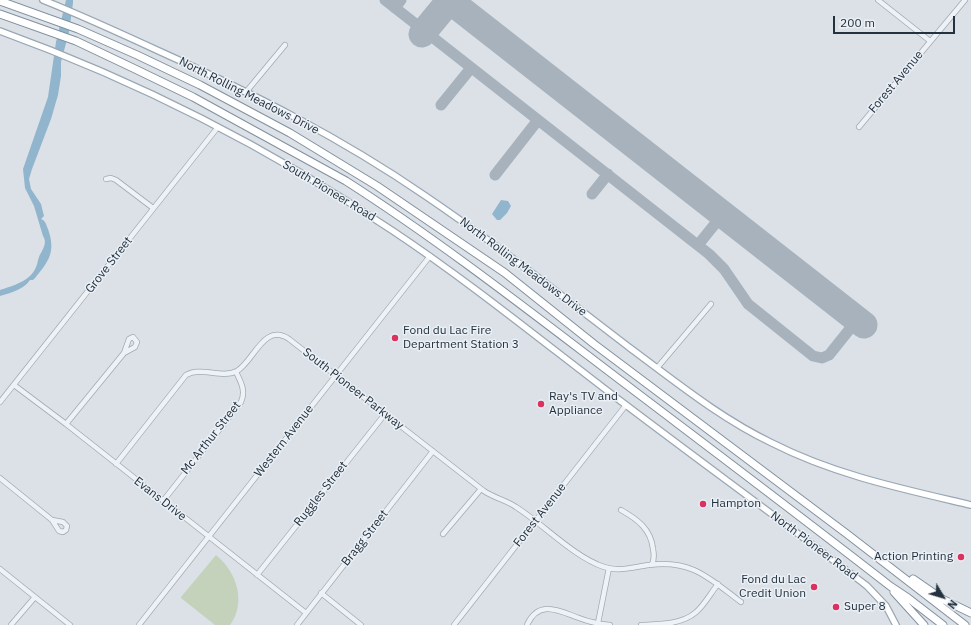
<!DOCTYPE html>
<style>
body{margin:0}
#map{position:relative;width:971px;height:625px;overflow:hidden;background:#dbe1e7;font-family:"IBM Plex Sans",sans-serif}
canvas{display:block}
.north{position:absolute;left:923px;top:577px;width:40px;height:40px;-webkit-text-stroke:3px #eaf0f5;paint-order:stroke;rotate:128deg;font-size:11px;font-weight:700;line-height:16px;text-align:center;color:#24313e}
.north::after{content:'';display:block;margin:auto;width:14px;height:18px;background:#24313e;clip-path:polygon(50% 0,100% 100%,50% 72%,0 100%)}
.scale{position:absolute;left:833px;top:16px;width:122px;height:18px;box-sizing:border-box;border:2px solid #24313e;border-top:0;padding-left:5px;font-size:12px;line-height:14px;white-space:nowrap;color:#24313e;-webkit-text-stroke:3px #eaf0f5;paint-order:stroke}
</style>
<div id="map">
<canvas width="971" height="625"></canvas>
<div class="north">N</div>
<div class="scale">200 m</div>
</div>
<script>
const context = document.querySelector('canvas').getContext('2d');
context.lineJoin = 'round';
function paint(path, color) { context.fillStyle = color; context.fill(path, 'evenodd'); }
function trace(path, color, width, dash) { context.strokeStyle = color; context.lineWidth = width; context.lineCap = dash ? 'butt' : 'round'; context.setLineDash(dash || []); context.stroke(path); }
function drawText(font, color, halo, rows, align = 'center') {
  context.font = font + ' "IBM Plex Sans",sans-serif'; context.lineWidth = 3; context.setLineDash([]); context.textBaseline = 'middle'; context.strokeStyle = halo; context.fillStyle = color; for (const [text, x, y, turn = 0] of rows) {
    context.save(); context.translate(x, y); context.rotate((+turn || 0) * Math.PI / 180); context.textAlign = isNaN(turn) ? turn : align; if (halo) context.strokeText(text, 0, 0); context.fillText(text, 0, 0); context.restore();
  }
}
paint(new Path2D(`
 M216 555C236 571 247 602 230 625H215L181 598V597Z`), '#c4d2bb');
paint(new Path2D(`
 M66 0H73V3L69 32 61 62V76L58 95 51 119 32 169 29 179 31 189 41 204 44 216 41 219C46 221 46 225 48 229 56 252 49 261 35 278L33 280H30C24 289 11 293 0 296V290C12 286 31 281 36 267 38 263 38 257 41 253 44 247 47 242 43 236L34 206 25 188 23 169 48 97 56 42Z
 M501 200 508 201 511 206 507 213 500 220H497L492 214Z`), '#91b5cc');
trace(new Path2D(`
 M385 0 709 254 724 269 748 304 813 356 822 358 829 355 857 320
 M395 8 401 0
 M441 105 471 68
 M495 175 538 120
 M592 194 608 174
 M698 245 723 214`), '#a7b2bc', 11);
trace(new Path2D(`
 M449 0 864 325
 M422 34 450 0`), '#a7b2bc', 27);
const minor = new Path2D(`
 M878 0 930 41
 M246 92 285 45
 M859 127 965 0
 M106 179 111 178 116 180 153 208
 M657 368 711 304
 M14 385 66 424 306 613
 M0 402 218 127
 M66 424 124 353 135 347 137 342 133 337 129 339 124 353
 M116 464 186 375C201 366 222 379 237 371 254 361 264 322 289 339L484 491C494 498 506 500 516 507 543 524 574 557 604 567 620 572 633 567 649 565 692 559 710 579 741 602
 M0 478 52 520 59 531 63 532 66 530 67 526 63 522 52 520
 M163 501 241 402C246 391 241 382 236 372
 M621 510C637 519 651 529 653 549 654 554 654 560 652 564
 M443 534 481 489
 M0 569 70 625
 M257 575 385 414
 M321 593 361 625
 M598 623 609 568
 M11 625 35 597
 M139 625 430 256
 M297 625 433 451
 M454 625 626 405
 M527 625C539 599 559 611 579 618 589 622 599 624 610 625
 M641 625C658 624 680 625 695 613 704 606 710 594 718 584`);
const major = new Path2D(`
 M43 0C83 16 122 34 161 52 252 93 341 138 424 195 495 243 562 296 630 348 676 382 720 418 772 443 835 475 903 489 971 505
 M0 31C138 81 271 149 393 231 471 283 543 342 618 399 701 462 785 523 867 586L886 606 896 625`);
const highway = new Path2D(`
 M0 1 78 29 137 55 200 85 290 133 377 186 505 273 594 344 847 534 965 625
 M0 14 76 41 133 68 193 97 346 181C435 238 519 303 603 367 699 440 795 512 890 586L908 598 943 625
 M913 579 942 599 971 613
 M894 592 924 625`);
trace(minor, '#a0a9b1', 6);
trace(major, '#99a7b4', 8);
trace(highway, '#81919f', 9);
trace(minor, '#eef1f5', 4.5);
trace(major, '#fff', 5.5);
trace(highway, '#fff', 7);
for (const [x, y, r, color] of [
 [395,338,4,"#db3160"],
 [541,404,4,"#db3160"],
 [703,504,4,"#db3160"],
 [961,557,4,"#db3160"],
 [814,587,4,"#db3160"],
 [836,607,4,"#db3160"]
]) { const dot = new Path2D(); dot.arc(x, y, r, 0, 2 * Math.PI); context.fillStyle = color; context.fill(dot); trace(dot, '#eaf0f5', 1.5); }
drawText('12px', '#24313e', '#eaf0f5', [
 ["Forest Avenue",896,82,-50],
 ["North Rolling Meadows Drive",249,96,27],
 ["South Pioneer Road",329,191,31],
 ["Grove Street",109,265,-52],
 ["North Rolling Meadows Drive",523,267,37],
 ["South Pioneer Parkway",353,389,38],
 ["Mc Arthur Street",211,438,-52],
 ["Western Avenue",284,441,-52],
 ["Ruggles Street",321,494,-52],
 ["Evans Drive",160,499,38],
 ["Forest Avenue",540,515,-52],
 ["Bragg Street",365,538,-52],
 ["North Pioneer Road",814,546,37]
]);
drawText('12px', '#24313e', '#eaf0f5', [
 ["Fond du Lac Fire",403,331],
 ["Department Station 3",403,345],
 ["Ray's TV and",549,397],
 ["Appliance",549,411],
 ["Hampton",711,504],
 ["Action Printing",953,557,"right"],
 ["Fond du Lac",806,580,"right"],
 ["Credit Union",806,594,"right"],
 ["Super 8",844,607]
], 'left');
</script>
